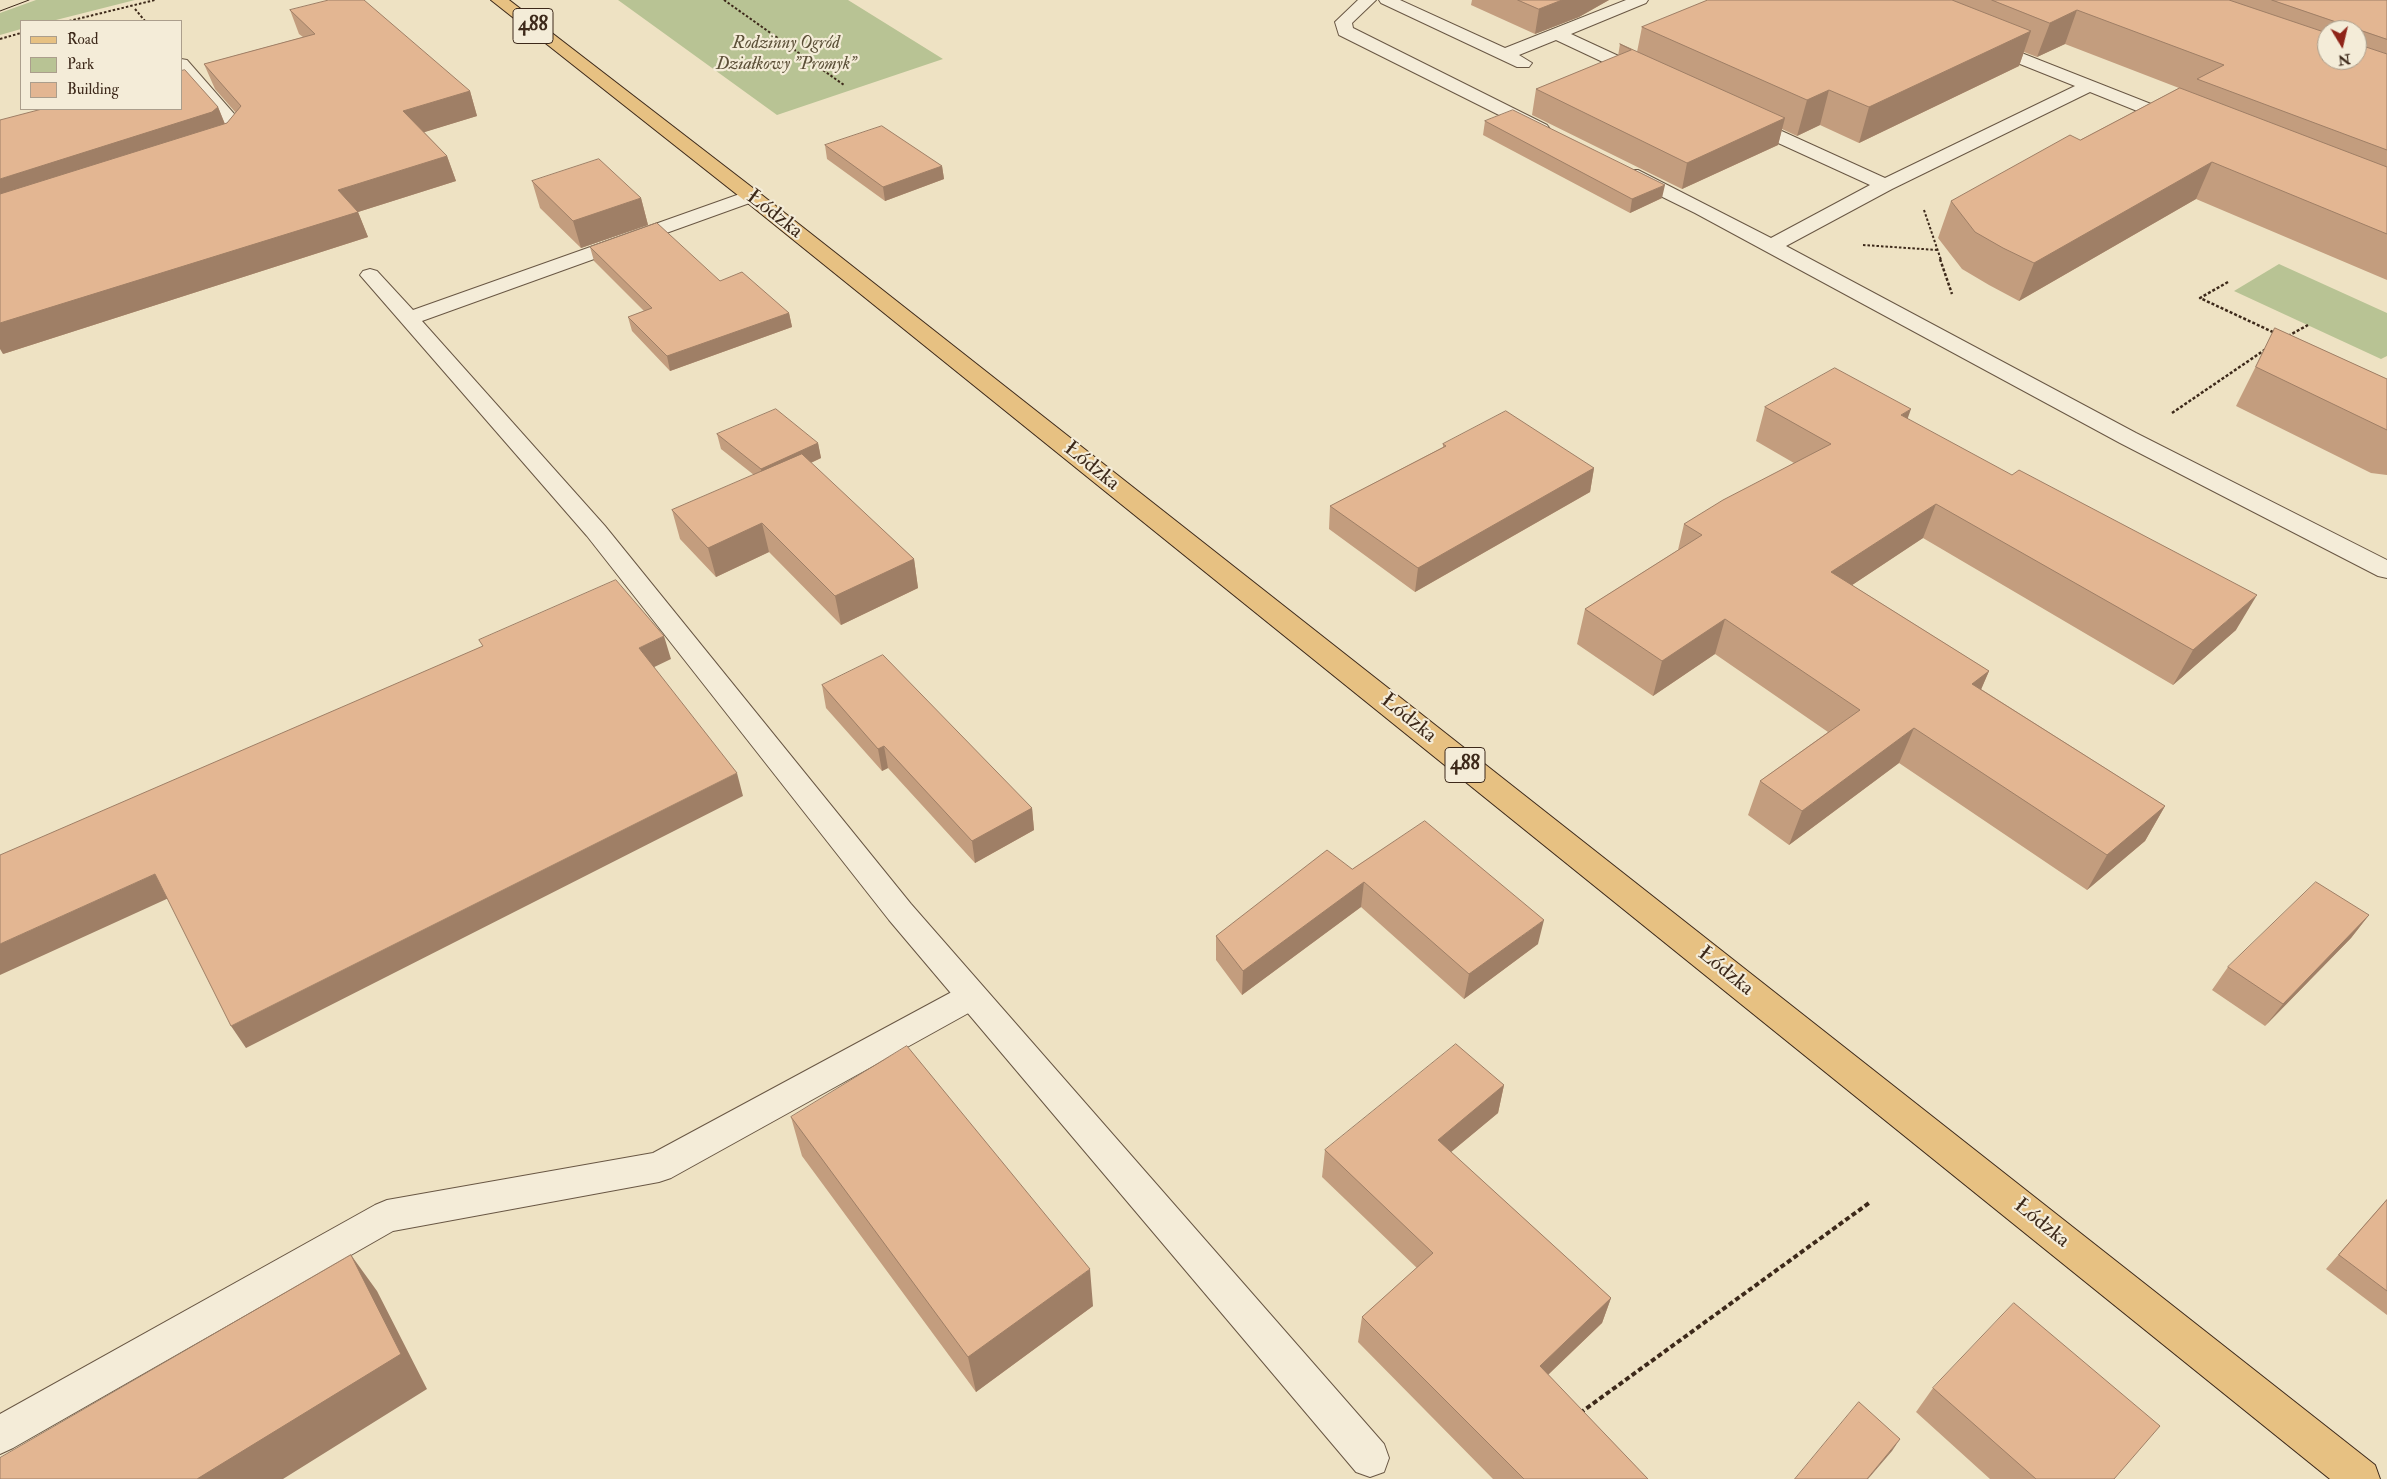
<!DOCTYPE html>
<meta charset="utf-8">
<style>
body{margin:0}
#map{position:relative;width:2387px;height:1479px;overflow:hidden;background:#eee2c3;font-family:"IM FELL Double Pica",serif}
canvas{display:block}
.legend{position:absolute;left:20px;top:20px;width:162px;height:90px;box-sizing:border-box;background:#f4ecd8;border:1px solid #ab9e8c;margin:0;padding:6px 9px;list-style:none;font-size:15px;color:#3d291a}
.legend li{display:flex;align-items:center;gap:10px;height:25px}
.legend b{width:25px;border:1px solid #ab9e8c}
.north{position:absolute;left:2317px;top:20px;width:50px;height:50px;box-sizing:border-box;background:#f4ecd8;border:1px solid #ab9e8c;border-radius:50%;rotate:171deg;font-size:14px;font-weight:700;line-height:20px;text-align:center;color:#3d291a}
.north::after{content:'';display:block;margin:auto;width:18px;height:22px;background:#8f2418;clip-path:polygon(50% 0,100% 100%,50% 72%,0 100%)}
</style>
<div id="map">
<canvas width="2387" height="1479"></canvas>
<ul class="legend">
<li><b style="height:6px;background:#e7c182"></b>Road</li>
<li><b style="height:14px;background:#b8c394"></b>Park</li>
<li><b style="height:14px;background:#e3b692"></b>Building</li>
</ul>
<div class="north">N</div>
</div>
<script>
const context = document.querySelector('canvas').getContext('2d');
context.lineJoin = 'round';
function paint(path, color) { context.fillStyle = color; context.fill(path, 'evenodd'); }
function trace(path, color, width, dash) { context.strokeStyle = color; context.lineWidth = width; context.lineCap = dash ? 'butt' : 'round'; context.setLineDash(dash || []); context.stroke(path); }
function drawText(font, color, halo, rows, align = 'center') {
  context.font = font + ' "IM FELL Double Pica",serif'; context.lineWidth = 4.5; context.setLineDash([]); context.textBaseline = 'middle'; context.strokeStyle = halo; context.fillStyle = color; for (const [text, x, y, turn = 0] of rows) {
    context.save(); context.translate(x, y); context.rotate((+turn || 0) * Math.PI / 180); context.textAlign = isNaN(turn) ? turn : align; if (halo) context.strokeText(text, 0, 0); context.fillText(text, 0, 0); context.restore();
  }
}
paint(new Path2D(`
 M36 0H135L52 21H21V29L0 35V13Z
 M618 0H848L943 59 777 115Z
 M2279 264 2387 313V356L2381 359 2234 291Z`), '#b8c394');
const lane = new Path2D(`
 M1358 0H1376L1352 23 1353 28 1547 125 1550 129 1547 133H1535L1339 35 1335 22Z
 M1379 0H1400L1505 48 1626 0H1648L1646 3 1571 34 1651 71 1654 75 1651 79H1639L1556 40 1519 55 1532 63 1529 67H1517L1381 3Z
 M1986 39 2184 117 2187 121 2184 125H2172L2090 92 1892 189 1786 246 2136 433 2387 560V578L2378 576 2120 443 1695 213 1624 178 1622 174 1624 170H1638L1771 238 1870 185 1741 126 1738 122 1741 118H1753L1885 178 2075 86 1980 48 1978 44 1980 40Z
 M181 59 187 60 250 132C242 143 231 151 217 148L215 144 231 132 181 75Z
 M972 983 983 987 988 996 983 1005 671 1178 659 1182 393 1231 13 1448 0 1454V1414L375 1205 387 1200 653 1153 961 987Z`);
const street = new Path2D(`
 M751 190 758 192 761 196 758 200 422 321 605 526 911 904 1384 1444 1389 1458 1384 1472 1370 1477 1356 1472 889 920 587 536 360 275 363 271 370 269 377 271 413 310Z`);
const primary = new Path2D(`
 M491 0H509L758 192 2375 1465 2380 1479H2330L744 200Z`);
trace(lane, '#695744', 2);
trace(street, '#695744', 2);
trace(primary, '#3d291a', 2);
trace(new Path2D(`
 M724 0 844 85
 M135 9 145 21
 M69 21 155 0
 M0 39 21 33
 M1924 210 1941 260
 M1863 245 1937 250`), '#3d291a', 2, [2.5, 2]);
trace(new Path2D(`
 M1940 259 1952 294
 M2228 282 2200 298 2277 334
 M2288 336 2308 325
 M2172 413 2266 349`), '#3d291a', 2.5, [3, 2]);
trace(new Path2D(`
 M1580 1413 1869 1203`), '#3d291a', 4, [5, 3]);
paint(lane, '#f4ecd8');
paint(street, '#f4ecd8');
paint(primary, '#e7c182');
trace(new Path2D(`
 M0 11 29 0`), '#3d291a', 1);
paint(new Path2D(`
 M1472 0H1609L1579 17 1535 34 1471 5Z
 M1708 0H2387V280L2196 199 2019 301 1989 285 1962 269 1938 238 1951 201 2080 140 2179 88 2065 44 2037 57 2024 52 2019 66 1859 143 1820 125 1797 136 1782 129 1778 145 1682 189 1532 115 1536 89 1618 56 1620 44 1637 52 1642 27ZM2327 30H2357V60H2327Z
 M290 10 470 91 477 116 424 132 447 156 456 181 358 212 368 237 3 354 218 107 225 124 227 123 236 113 215 89 204 64 303 37 299 34Z
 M1485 121 1662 198 1630 213 1483 135Z
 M825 145 942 166 944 179 885 201 827 159Z
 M532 181 641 198 648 225 581 248 540 208Z
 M590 247 720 281 789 313 792 327 670 371 632 331 628 317 644 311 594 261Z
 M2275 328 2387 379V475L2371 473 2236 406Z
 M1765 407 1908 419 2236 630 2173 685 1923 538 1852 585 1989 671 1981 689 2165 806 2145 841 2087 890 1899 763 1789 845 1748 815 1760 781 1828 732 1715 654 1653 696 1577 644 1585 609 1678 550 1684 524 1794 463 1756 441Z
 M717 434 818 443 821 458 811 463 914 559 918 588 841 625 769 552 716 577 680 539 672 510 754 475 721 449Z
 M1443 444 1594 468 1590 492 1415 592 1329 529 1330 506 1443 447Z
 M822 685 1032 808 1034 830 975 863 888 768 882 771 826 708Z
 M1352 869 1538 944 1464 999 1361 907 1242 995 1216 960V936Z
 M2369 915 2351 938 2265 1026 2212 990 2228 967Z
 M1504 1085 1498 1113 1451 1152 1611 1298 1602 1323 1548 1375 1648 1479H1493L1358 1342 1362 1317 1417 1268 1322 1177 1325 1150Z
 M791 1117 1093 1306 976 1392 802 1156Z
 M2387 1199V1315L2326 1269Z
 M1933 1388 2114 1479H1990L1916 1412Z`), '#c39d7e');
paint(new Path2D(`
 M1562 0H1609L1579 17 1535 34 1539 9Z
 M2077 10 2065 44 2037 57 2050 23Z
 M2031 31 2019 66 1859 143 1869 107Z
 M1829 90 1820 125 1797 136 1807 100Z
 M470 91 477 116 412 136 403 111Z
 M218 107 228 132 0 209V179Z
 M1785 118 1778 145 1682 189 1687 163Z
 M447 156 456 181 358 212 368 237 3 354 0 349V323L338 190Z
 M2212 162 2196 199 2019 301 2034 263Z
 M942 166 944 179 885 201 883 187Z
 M1665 185 1662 198 1630 213 1632 199Z
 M641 198 648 225 581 248 573 221Z
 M789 313 792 327 670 371 667 356Z
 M1911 409 1899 443 1901 415Z
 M818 443 821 458 764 484 761 469Z
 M1594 468 1590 492 1415 592 1418 568Z
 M1936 504 1923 538 1819 607 1831 572Z
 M762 523 769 552 716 577 708 548Z
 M914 559 918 588 841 625 835 596Z
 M2257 595 2236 630 2173 685 2193 650Z
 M1725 619 1715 654 1653 696 1662 661Z
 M664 636 671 659 646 671 639 648Z
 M1989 671 1974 706 1972 684Z
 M1914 728 1899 763 1789 845 1802 811Z
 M884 746 888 768 882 771 878 749Z
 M737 773 743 796 246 1048 231 1026Z
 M2165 806 2145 841 2087 890 2107 855Z
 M1032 808 1034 830 975 863 972 841Z
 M155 874 171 897 0 975V944Z
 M1364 882 1361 907 1242 995 1243 971Z
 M2369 915 2351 938 2265 1026 2283 1004Z
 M1544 920 1538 944 1464 999 1469 974Z
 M1504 1085 1498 1113 1433 1167 1438 1140Z
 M351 1255 377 1291 427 1389 283 1479H197Z
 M1090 1269 1093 1306 976 1392 968 1357Z
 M1611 1298 1602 1323 1532 1390 1540 1366Z
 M1900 1439 1892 1451 1868 1479H1867Z`), '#9f7f66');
const building = new Path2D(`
 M329 0H364L470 91 403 111 447 156 338 190 358 212 0 323V194L227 123 241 106 204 64 315 34 290 10Z
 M1518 0H1562L1539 9Z
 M1708 0H1952L2031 31 1869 107 1829 90 1807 100 1642 27Z
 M1992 0H2229L2327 33V60H2357V44L2387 54V150L2197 79 2224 65 2077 10 2050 23Z
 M2272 0H2387V39Z
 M1620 44 1785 118 1687 163 1536 89 1631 50Z
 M185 70 218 107 212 112 0 179V120L42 109H181V71Z
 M2180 88 2387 167V234L2212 162 2034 263 2003 248 1975 232 1951 201 2070 135 2080 140Z
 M1513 110 1665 185 1632 199 1485 121Z
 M882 126 942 166 883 187 825 145Z
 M599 159 641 198 573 221 532 181Z
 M657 223 720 281 742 272 789 313 667 356 628 317 652 308 590 247Z
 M2275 328 2387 379V430L2256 367Z
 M1835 368 1911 409 1901 415 2012 475 2019 470 2257 595 2193 650 1936 504 1831 572 1989 671 1972 684 2165 806 2107 855 1914 728 1802 811 1760 781 1860 710 1725 619 1662 661 1585 609 1702 535 1684 524 1723 500 1831 444 1765 407Z
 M776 409 818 443 761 469 717 434Z
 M1506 411 1594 468 1418 568 1330 506 1446 446 1443 444Z
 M802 454 914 559 835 596 762 523 708 548 672 510Z
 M616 580 664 636 639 648 737 773 231 1026 155 874 0 944V855L483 646 479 640Z
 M883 655 1032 808 972 841 884 746 878 749 822 685Z
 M1425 821 1544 920 1469 974 1364 882 1243 971 1216 936 1327 850 1352 869Z
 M2316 882 2369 915 2283 1004 2228 967Z
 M1456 1044 1504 1085 1438 1140 1611 1298 1540 1366 1648 1479H1524L1362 1317 1433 1253 1325 1150Z
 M907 1046 1090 1269 968 1357 791 1117Z
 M2387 1200V1291L2339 1255Z
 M351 1255 401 1354 197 1479H0V1458Z
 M2014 1303 2160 1426 2114 1479H2036L1933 1388Z
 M1859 1402 1900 1439 1867 1479H1795Z`);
paint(building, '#e3b692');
trace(building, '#9f7f66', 1);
drawText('italic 18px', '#5c5038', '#f4ecd8', [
 ["Rodzinny Ogród",786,44],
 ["Działkowy \"Promyk\"",786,65]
]);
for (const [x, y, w] of [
 [533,26,40],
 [1465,765,40]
]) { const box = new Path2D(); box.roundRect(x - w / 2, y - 17.5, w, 35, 4); context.fillStyle = '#f4ecd8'; context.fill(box); trace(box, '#3d291a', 1); }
drawText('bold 20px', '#3d291a', null, [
 ["488",533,26],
 ["488",1465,765]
]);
drawText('21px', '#3d291a', '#f4ecd8', [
 ["Łódzka",774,215,38],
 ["Łódzka",1091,467,39],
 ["Łódzka",1408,719,39],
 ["Łódzka",1725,972,39],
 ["Łódzka",2041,1224,39]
]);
</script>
